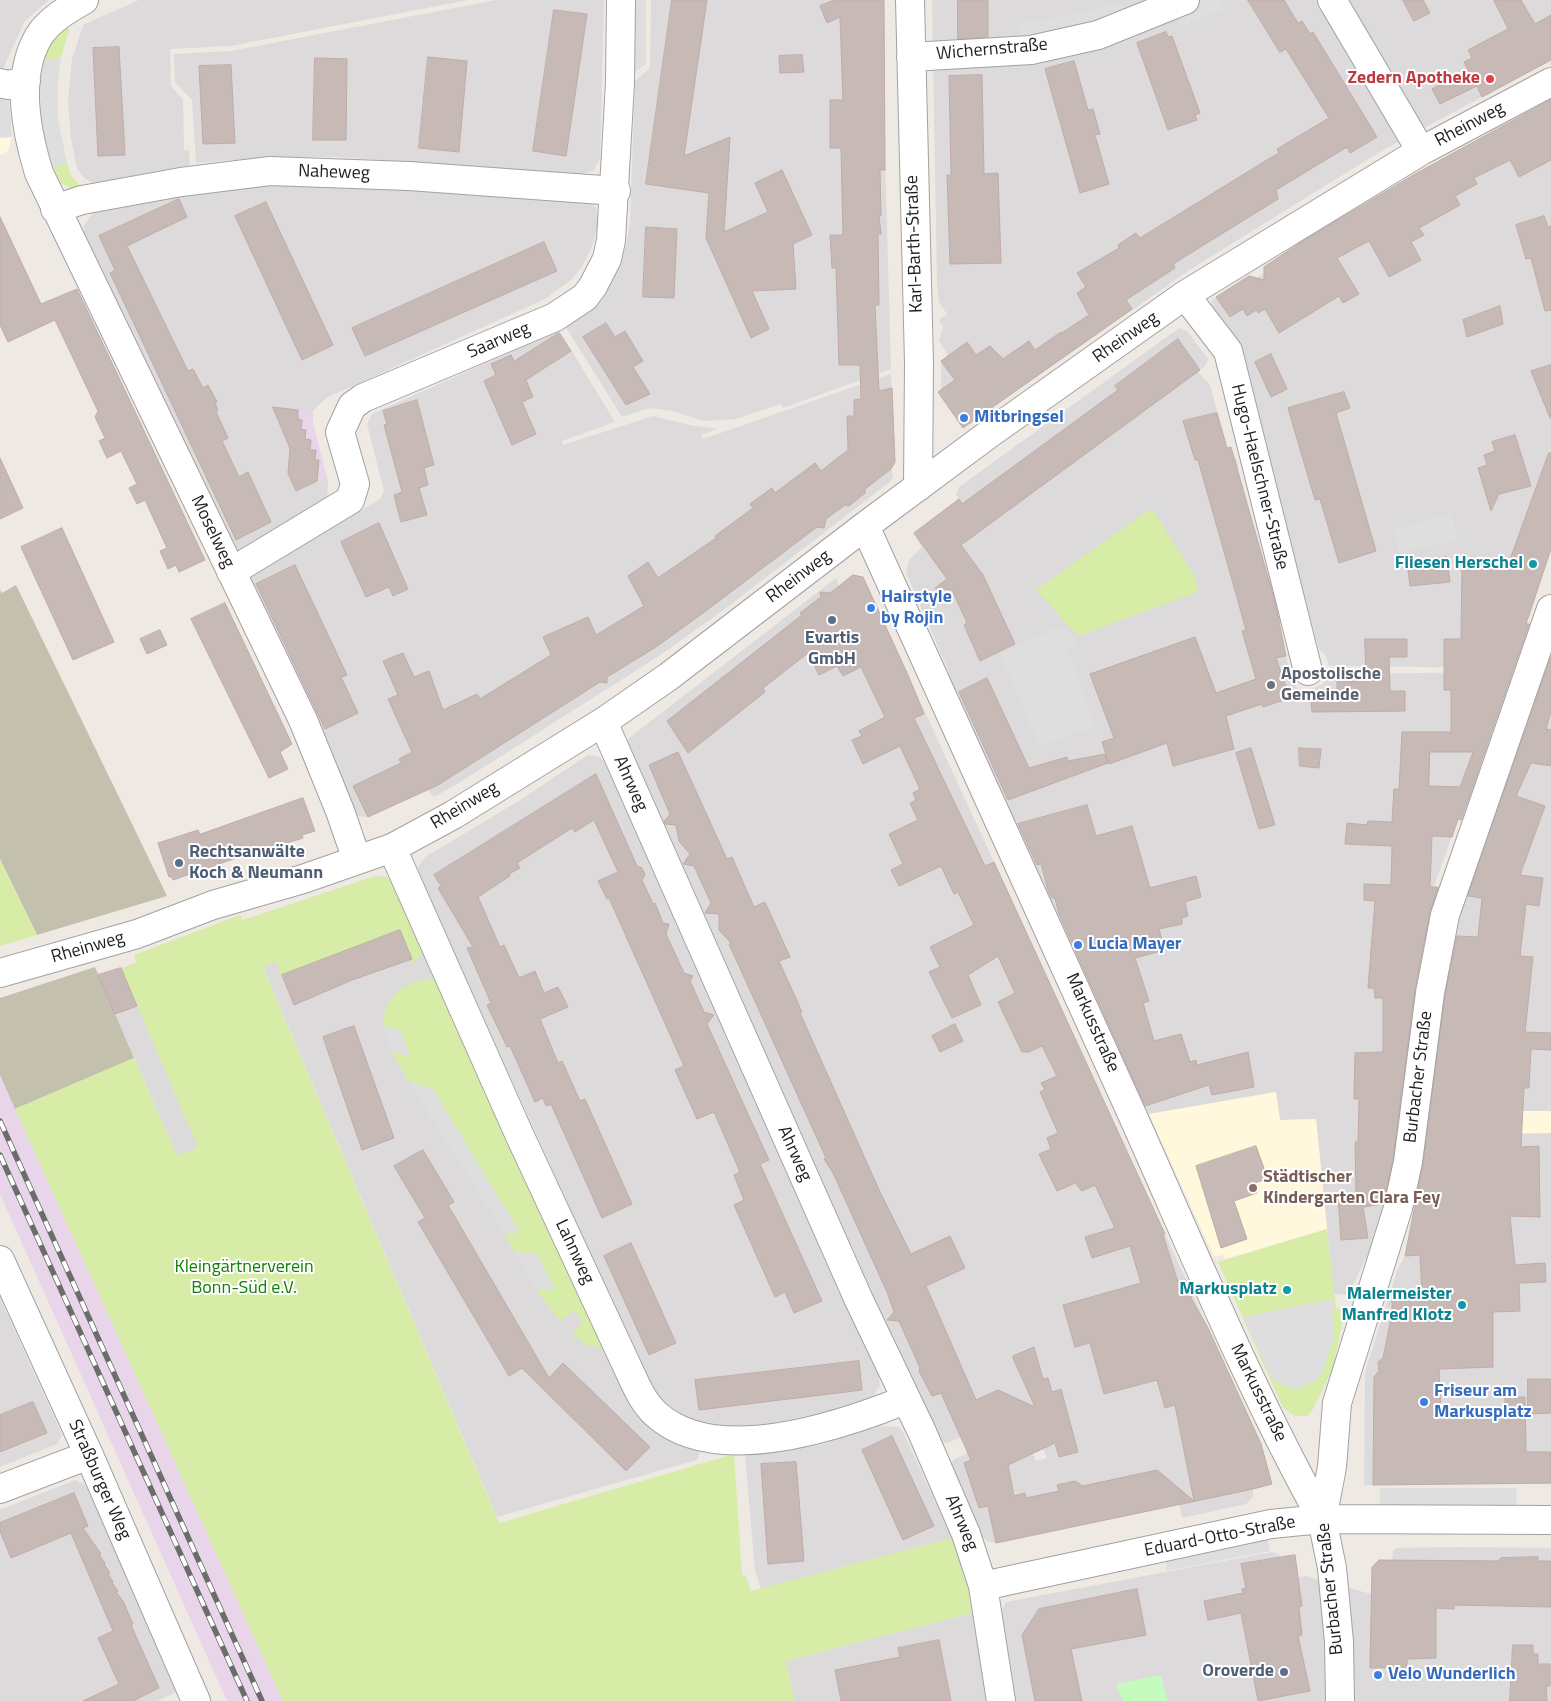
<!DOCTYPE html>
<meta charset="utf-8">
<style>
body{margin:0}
canvas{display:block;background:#efe9e3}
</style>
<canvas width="1551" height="1701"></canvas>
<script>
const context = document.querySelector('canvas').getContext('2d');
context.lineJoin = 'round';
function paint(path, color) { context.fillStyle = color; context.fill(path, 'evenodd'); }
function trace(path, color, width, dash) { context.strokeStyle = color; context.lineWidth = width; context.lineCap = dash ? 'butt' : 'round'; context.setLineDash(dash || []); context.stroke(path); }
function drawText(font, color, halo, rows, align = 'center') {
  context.font = font + ' "Titillium Web",sans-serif'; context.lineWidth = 4; context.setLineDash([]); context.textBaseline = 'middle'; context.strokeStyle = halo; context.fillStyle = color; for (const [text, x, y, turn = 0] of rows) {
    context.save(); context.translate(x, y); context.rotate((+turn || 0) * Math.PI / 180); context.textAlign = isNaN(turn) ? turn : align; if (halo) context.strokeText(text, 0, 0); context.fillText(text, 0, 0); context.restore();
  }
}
paint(new Path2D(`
 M0 0H49L25 21 2 71H0Z
 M139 0H468L231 46 170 49 171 86 183 100 184 150H189L190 165 93 183 84 178 77 168 71 139 68 101 72 59 83 25Z
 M496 0H604L600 158 594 170 582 174 337 157H271L196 163 192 100 175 82 174 54 231 51Z
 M651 0H884L885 156 891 369 783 408 781 404 736 419 704 421 672 411 650 408 622 417 565 326 603 293 613 278 626 245 630 222 635 81 650 68Z
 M932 0H1551V60L1383 150 1191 269 963 428 941 396V361L948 355 939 341 943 327 939 320 947 314 939 302 937 283Z
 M1551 99V549L1526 623 1535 624 1520 668 1329 666 1326 656 1319 649 1254 416 1211 309 1212 300 1243 283V280L1249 276 1254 279 1265 273 1264 267 1269 263H1276V259L1283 254 1309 244 1305 238Z
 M305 181 589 201 596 208 599 222 592 246 583 265 571 280 545 299 326 398 313 411 298 410 303 479 328 481 327 499 240 551 235 552 83 238 84 226 91 215 100 207 175 189Z
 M1179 328 1187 331 1208 359 1206 365 1198 372 1210 385 1227 448 1236 459 1239 468 1237 469 1279 612 1281 623 1278 624 1289 668 1287 669 1289 680 1299 689 1311 690 1323 684 1328 674 1518 672 1504 713H1499L1479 768 1484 770 1472 806H1462L1434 887H1443L1426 948 1420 947 1415 989H1418L1412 1043H1409L1399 1120 1402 1121 1401 1147H1395L1385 1219 1348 1295 1334 1294 1316 1119 1280 1120 1276 1092 1149 1114 956 694 947 668 906 572 909 560 922 547 913 533 959 500 956 494 959 487Z
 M559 330 615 422 562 441 563 445 653 416 689 425 717 429 701 435 703 439 891 374 895 462 891 469 893 476 891 481 725 609 662 654 459 783 434 797 428 790 368 817 357 816 249 578 380 499 384 491 367 424 372 414Z
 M853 575 863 577 1261 1443 1271 1480 1268 1485 1253 1489V1497L1246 1504 1182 1518 1179 1504 996 1543 987 1541 982 1536 951 1469 953 1460 1021 1427 1036 1461 1047 1458 1025 1408 950 1442 944 1443 937 1439 627 748 629 738 836 578 839 586Z
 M1551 654V1111H1428L1447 950 1523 714 1530 715 1540 687 1538 686Z
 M588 755 598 756 604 761 878 1371 880 1386 869 1402 752 1428 729 1430 688 1419 662 1400 649 1383 419 875 418 867 425 857 517 802Z
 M376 876 387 877 436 979 627 1399 652 1428 665 1437 700 1451 697 1460 497 1517 243 920Z
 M121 968 199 1147 177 1156 98 975Z
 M1551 1133V1484L1364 1485 1365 1372 1397 1271 1405 1255 1415 1215 1422 1150 1420 1135Z
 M0 1298 62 1435 57 1444 0 1467Z
 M877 1426 899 1427 904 1434 952 1538 761 1589 755 1571 745 1455 820 1445Z
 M75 1480 84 1484 92 1498 176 1692 157 1701H0V1510Z
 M1459 1547 1551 1548V1701H1013L1002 1610 1006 1602 1272 1552 1279 1555 1297 1578 1306 1576 1371 1594 1372 1567 1379 1560H1392L1393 1551 1396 1548Z
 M975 1612 989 1701H794L786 1661Z`), '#dcdadb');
paint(new Path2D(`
 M279 408 313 411V423L328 481 303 479Z
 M0 1075 283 1701H227L0 1194Z`), '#e8d5e9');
paint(new Path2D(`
 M0 91 9 94 12 137 8 151 0 155Z
 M1276 1092 1280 1120 1316 1119 1327 1229 1225 1259 1223 1254 1214 1257 1149 1114Z
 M1428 1111H1551V1133L1420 1135Z`), '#fff8dc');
paint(new Path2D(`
 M16 585 167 896 37 935 0 859V590L2 593Z
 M95 967 134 1058 15 1109 0 1075V998Z`), '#c4c0ae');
paint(new Path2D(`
 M67 25 69 30 61 58 43 61 52 39Z
 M67 163 71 175 81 187 77 191 62 184 53 167Z
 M1152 508 1196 579 1198 592 1078 636 1036 590Z
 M0 859 37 935 0 946Z
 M376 876 391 879 421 947V954L414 964 400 930 281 976 276 962 263 968 499 1523 734 1454 742 1575 746 1576 751 1591 952 1538 975 1612 786 1661 794 1701H283L15 1109 134 1058 177 1156 198 1147 121 968 136 963 134 955 240 915 243 920Z
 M426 979H436L602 1348 587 1345 572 1333 583 1323 575 1310 560 1321 536 1290 555 1289 536 1254 514 1252 505 1234 519 1231 433 1089 408 1081 391 1051 409 1056 401 1032 383 1025C384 997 401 985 426 979Z
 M1327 1229 1336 1308 1345 1310 1333 1368 1312 1411 1307 1416H1295L1283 1408 1218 1262Z`), '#d6eca7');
paint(new Path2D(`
 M1161 1675 1168 1701H1123L1116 1684Z`), '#c5fbbe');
paint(new Path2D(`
 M631 0H646V64L629 76Z
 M1206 0H1220L1224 8 1181 28 1175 14Z
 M1123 2 1129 16 1018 40 1019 24 1085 13Z
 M61 58 58 80V118L67 163 53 167 45 144 41 120 40 82 43 61Z
 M0 91 9 94 12 137 0 138Z
 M1453 513 1457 541 1399 553 1393 530Z
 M1054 629 1071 632 1077 644 1067 650 1096 725 1040 747 1000 654Z
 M383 1025 401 1031 410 1056 391 1051Z
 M408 1081 433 1089 519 1232 505 1234Z
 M514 1252 536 1253 555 1289 536 1290Z
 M1333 1299 1334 1338 1323 1371 1318 1379 1297 1390 1280 1384 1271 1377 1243 1317Z
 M1380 1488H1517L1516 1506 1380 1505Z
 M1267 1535 1270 1551 1167 1571 1165 1555Z`), '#dedede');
const building = new Path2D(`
 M672 0H707L684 156 730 137 724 232 768 212 755 183 782 170 812 235 793 244 796 289 752 291 769 329 751 338 706 238 709 193 646 184Z
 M835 0H884L885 170H880L881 215 879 216 881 234H878L879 305H875L879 391 892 388 895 462 891 469 865 489V493L849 506 845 505 826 519 824 528 817 527 703 613 656 647 607 677V683L600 682 438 785 368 817 353 786 401 763 399 759 412 752 388 699 398 695 383 661 403 653 414 677 429 671 443 710 477 694 480 699 551 655 543 637 588 617 596 635 644 606 628 576 648 562 658 578 716 538 715 536 753 508 750 504 772 488 775 493 815 463 821 471 848 450 847 416H854V400L861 399 860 365H839L836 268H832L830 235H843L841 148H830V100H843L840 17 827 23 820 6Z
 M958 0H988V37L958 39Z
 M1248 0H1284L1298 23 1302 21 1310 34 1313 32 1377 137 1350 153 1347 147 1276 190 1278 199 1173 264 1175 268 1126 300 1132 309 963 428 938 392 955 380 941 361 967 342 976 355 990 346 1003 359 1029 341 1035 350 1061 332 1062 333 1089 315 1077 293 1086 287 1077 273 1119 248 1118 245 1136 233 1140 238 1267 160 1279 153 1277 149 1329 118 1286 49 1280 52Z
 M1403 0H1423L1430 13 1414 21Z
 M1494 0H1521L1535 24 1551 15V60L1482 97 1477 86 1440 104 1432 89 1468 70 1464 62 1472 58 1468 50 1508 29Z
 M554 10 587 14 566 156 533 151Z
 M1166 32 1168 37 1172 36 1200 113 1195 115 1197 120 1168 130 1137 43Z
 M119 47 125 155 98 156 93 48Z
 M802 55 804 72 780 73 779 56Z
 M428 57 467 61 459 152 419 148Z
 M315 58 347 59 346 140H313Z
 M1074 61 1088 110 1093 109 1100 134 1095 135 1109 184 1080 193 1045 69Z
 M231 65 235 143 203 144 199 66Z
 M982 75 984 174 998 173 1001 263 950 264 947 175H951L949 76Z
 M1551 100V160L1519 177 1510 160 1474 178 1477 184 1455 196 1460 205 1419 228 1424 235 1411 242 1421 260 1389 277 1369 241 1337 258 1359 294 1343 303 1339 296 1279 333 1265 309 1258 313 1256 310 1247 316 1243 309 1230 317 1216 297 1249 276 1264 280V267L1306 239 1415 174Z
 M179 199 187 217 127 246 188 371 193 369 203 388 208 385 217 402 215 403 218 410 216 412 228 438 222 441 239 477 248 472 271 522 236 540 110 273 115 270 99 236Z
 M266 202 333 345 302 360 235 216Z
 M1544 216 1548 227 1551 226V310L1545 311 1531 258 1526 259 1516 225Z
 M0 217 41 304 77 289 205 560 179 572 176 565 168 569 160 551 167 548 145 500 137 504 129 488 137 484 121 451 107 458 99 441 105 438 95 417 98 411 55 320 8 342 0 325Z
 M646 227 677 229 674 298 643 297Z
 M544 242 557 271 365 356 352 328Z
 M1500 306 1503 324 1467 337 1463 320Z
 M606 323 615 337 625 331 643 361 633 367 650 394 626 405 583 337Z
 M559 333 571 351 526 380 533 397 522 402 536 434 512 445 484 381 496 375 491 364 511 355 514 361Z
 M1178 339 1200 370 961 545 983 575 1015 644 980 661 964 625 967 623 952 590 935 588 947 579 914 533 959 499 962 504 1118 390 1115 386Z
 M1271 354 1287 389 1271 397 1255 362Z
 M1551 365V418H1550L1531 371Z
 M1344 392 1350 408 1336 413 1376 551 1339 563 1320 499 1315 500 1288 408Z
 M417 400 434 465 424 468 428 485 419 488 427 515 401 522 394 495 402 492 384 425 387 424 383 411Z
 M273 407 298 410V419L302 420 301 429 306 430 305 439 311 440 310 450H316L315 460H319L317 481 296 491 288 473 290 449Z
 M1217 413 1227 448 1231 447 1275 602 1286 656 1276 658 1290 698 1263 707 1262 704 1226 716 1234 749 1173 766 1167 743 1109 764 1102 742 1114 738 1090 674 1195 637 1216 693 1256 679 1242 631 1246 630 1229 569 1198 460H1195L1183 421Z
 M1515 435 1531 486 1499 494 1491 511 1478 468 1487 465 1484 455 1495 451 1492 442Z
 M1549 453H1551V549L1526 624H1529L1461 820 1458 819 1452 837 1432 836 1430 887H1438L1430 912 1415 990 1393 1159 1383 1204 1363 1207 1368 1238 1341 1240 1338 1196 1356 1195 1355 1142H1358L1359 1099H1354L1355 1053 1383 1052V998H1375L1374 988H1368L1375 901 1364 900V884L1391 885 1392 846 1345 844 1347 823 1367 825 1368 821 1392 822 1394 789H1399L1402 732H1451V690H1444V639H1461L1462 566 1508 564ZM1430 752H1473L1460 787 1429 786Z
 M0 458 23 508 0 519Z
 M379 523 408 589 393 596 389 587 366 597 341 542Z
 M62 528 114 642 73 660 21 547Z
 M1447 557 1450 582 1410 586 1407 562Z
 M295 565 347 675 341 677 358 713 325 729 256 584Z
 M853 575 863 577 908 675 924 714 914 718 985 866 994 862 999 873 1165 1234 1163 1235 1178 1282 1186 1280 1192 1300 1208 1328 1261 1444 1272 1484 1253 1489 996 1543 988 1506 979 1508 964 1463 971 1460 941 1393 932 1396 919 1371 920 1368 899 1321 887 1320 894 1312 887 1292 833 1173 824 1159 826 1158 729 944 731 943 719 930V914L705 913 711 903 694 866 683 864 690 854 679 841 676 825 665 824 664 822 670 814 649 765 678 752 727 859 732 857 754 907 765 902 790 957 779 961 802 1012 800 1013 880 1192 911 1254 950 1236 965 1268 926 1286 976 1400 998 1390 1035 1407 1013 1358V1356L1034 1347 1043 1379 1048 1378 1052 1392 1061 1389 1078 1452 1059 1457 1055 1443 1008 1465 1014 1496 1025 1493 1026 1498 1059 1491 1057 1485 1075 1481 1083 1486 1157 1470 1194 1501 1175 1405 1165 1408 1157 1380 1104 1394 1090 1343 1075 1347 1063 1305 1141 1283 1130 1246 1092 1258 1085 1237 1115 1228 1095 1185 1082 1191 1075 1183 1057 1191 1039 1154 1051 1149 1047 1138 1058 1133 1040 1092 1045 1090 1041 1083 1057 1076 1042 1046 1029 1052H1022L998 1002 1015 993 998 956 968 975 981 1005 952 1018 929 972 940 967 930 947 974 925 958 892 954 894 941 866 899 886 891 870 903 864 889 834 918 820 910 803 916 800 913 793 920 789 900 746 863 764 852 740 862 736 859 731 885 717 861 667 843 676 837 666 819 675 808 653 763 688 765 692 688 753 667 721 802 615 800 613 821 597 820 592 830 593Z
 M225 603 292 744 280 752 288 769 269 778 191 619Z
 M160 630 167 645 147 654 140 639Z
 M1365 639H1407V657H1389L1390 691H1405V711L1312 712 1310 692 1337 691V681L1366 682Z
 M1551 657V712L1546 729 1551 730V766L1531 763 1516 796 1545 806 1520 875 1543 878 1539 906 1526 904 1520 956 1533 957 1525 1032 1551 1033V1050L1531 1049 1529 1088H1524L1521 1147 1539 1146 1540 1217 1510 1216 1515 1265 1545 1263 1546 1282 1519 1283 1520 1311 1493 1312V1367L1439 1369 1441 1418 1505 1417V1397H1525L1526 1452H1551V1483L1373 1485 1374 1377 1379 1371 1378 1362 1383 1358 1392 1313V1293H1422L1420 1255 1405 1256 1423 1164 1445 995 1457 936 1478 937 1482 898 1468 896Z
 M987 678 1029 768 1067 757 1068 761 1105 754 1108 763 1008 800 959 692Z
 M1251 748 1275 825 1259 829 1236 753Z
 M1299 748 1321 749 1319 768 1300 766Z
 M596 774 637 866 642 868 645 875 642 880 653 904 655 903 663 923 669 924 666 934 684 973 693 976 690 981 704 1012 714 1015 707 1024 769 1160 760 1164 822 1301 794 1313 785 1292 775 1297 734 1205 744 1200 734 1175 740 1172 714 1112 697 1119 675 1070 684 1066 609 898 607 899 598 881 618 872 594 820 575 832 572 828 517 863 520 868 509 874 510 876 478 897 500 947 504 945 519 978 535 971 544 993 558 987 568 1007 540 1019 558 1063 562 1061 580 1101 585 1099 632 1204 602 1218 551 1104 546 1106 543 1098 535 1102 510 1046 507 1047 487 1005 491 1003 467 948 473 947 438 888 441 886 434 875Z
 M303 798 315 831 302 835 303 838 265 850V848L173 880 172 877H169L158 843 198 830 200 834Z
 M1087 805 1096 836 1132 826 1150 888 1196 876 1201 897 1185 902 1188 916 1182 918V924L1159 929 1165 950 1135 958 1149 1001 1143 1003 1154 1041 1181 1034 1190 1062 1196 1060 1197 1065 1248 1052 1254 1087 1212 1095 1209 1085 1145 1106 1059 914 1055 898H1052L1048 890 1041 864 1037 865 1018 824Z
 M400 930 412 959 352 980 294 1005 282 975Z
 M121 968 137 1006 115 1014 98 975Z
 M955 1024 963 1041 940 1052 932 1036Z
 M354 1026 394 1138 362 1150 323 1037Z
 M1256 1146 1268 1179 1254 1183 1257 1193 1234 1201 1247 1239 1221 1248 1196 1166Z
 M423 1150 454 1202 448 1205 549 1378 563 1363 650 1447 626 1471 522 1368 509 1376 418 1222 425 1218 394 1166Z
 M631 1243 676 1343 649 1355 604 1256Z
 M859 1361 862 1390 699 1410 695 1380Z
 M1528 1379H1551V1413L1528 1414Z
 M33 1402 47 1433 0 1452V1415Z
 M892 1436 934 1526 903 1540 862 1450Z
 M796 1462 804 1561 768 1564 761 1464Z
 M74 1493 88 1526 83 1528 101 1554 99 1555 105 1563 104 1564 110 1573 108 1574 113 1582 112 1583 118 1591 116 1592 123 1601 133 1624 131 1625 159 1688 133 1701H83L119 1684 98 1638 113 1631 71 1533 11 1558 0 1531V1523Z
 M1295 1555 1302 1606 1299 1607 1302 1635 1298 1636 1310 1691 1258 1701 1241 1613 1208 1620 1204 1601 1243 1593 1242 1589 1246 1588 1241 1564Z
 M1538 1557V1561H1551V1607L1454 1605V1609L1436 1608V1658L1407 1659V1667L1370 1668 1372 1567 1379 1560 1498 1561 1501 1558Z
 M1137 1589 1146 1635 1071 1649 1082 1701H1035L1022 1635 1039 1609Z
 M939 1640 951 1701H841L835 1670 900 1657 898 1648Z
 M1513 1645H1533V1654H1538V1664H1550V1686H1546L1547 1701H1510Z`);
paint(building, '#c7bab6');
trace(building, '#c1aca5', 1);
const minor = new Path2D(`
 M84 0C68 9 49 20 39 36 15 76 26 131 39 173L303 720 340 811 357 860
 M910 0 919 363 918 487
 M1332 0 1421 151
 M911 57 1031 50 1098 35 1185 0
 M0 83 8 85 26 81
 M55 209 82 200 181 182 270 171 409 176 616 191
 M1185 295 1228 351 1308 671
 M865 526C955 720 1043 916 1131 1112 1192 1248 1249 1388 1322 1519
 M231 572 350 500 355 484 340 432 352 406 363 398 555 317 585 297 593 286 607 259 611 240 620 83 621 0
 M603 722 858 1298 922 1432 966 1534 983 1586 1001 1701
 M392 848 519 1134 627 1366C635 1383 642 1402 657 1415 717 1468 840 1426 905 1400
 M0 973 137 934 213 905 303 879 392 848 453 815 603 722 668 677 865 526 989 434 1185 295 1421 151 1551 82
 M0 1260 89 1455 196 1701
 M0 1489 89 1455
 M983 1586 1271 1524 1322 1519 1551 1520
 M1340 1701 1339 1642 1332 1568 1322 1519 1332 1467 1337 1403 1398 1208 1408 1162 1430 993 1445 915 1551 609`);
trace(minor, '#a2a2a2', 30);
trace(minor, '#fff', 28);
const rail = new Path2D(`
 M0 1121 262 1701
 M0 1155 247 1701`);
trace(rail, '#6c6c6c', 5.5);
trace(rail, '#fff', 4, [11]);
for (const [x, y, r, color] of [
 [1490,79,5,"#e0444e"],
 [964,418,5,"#3f7fe0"],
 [1533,564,5,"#0f9aa8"],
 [871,608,5,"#3f7fe0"],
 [832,620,5,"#5c6f8a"],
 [1271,685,5,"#6b7280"],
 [179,863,5,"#5c6f8a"],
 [1078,945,5,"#3f7fe0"],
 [1253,1188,5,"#8d6e63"],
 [1287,1290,5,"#0f9aa8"],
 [1462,1305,5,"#0f9aa8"],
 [1424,1402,5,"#3f7fe0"],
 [1284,1672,5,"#5c6f8a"],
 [1378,1675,5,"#3f7fe0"]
]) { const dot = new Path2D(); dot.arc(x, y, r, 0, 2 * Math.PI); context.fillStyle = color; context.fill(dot); trace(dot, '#fff', 2); }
drawText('18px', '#1e1e1e', '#fff', [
 ["Wichernstraße",992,50,-5],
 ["Rheinweg",1470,125,-28],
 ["Naheweg",334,173,2],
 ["Karl-Barth-Straße",915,244,-92],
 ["Rheinweg",1126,338,-35],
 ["Saarweg",499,341,-23],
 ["Hugo-Haelschner-Straße",1259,477,76],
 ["Moselweg",212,532,64],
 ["Rheinweg",799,577,-37],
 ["Ahrweg",630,784,66],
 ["Rheinweg",465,806,-31],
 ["Rheinweg",88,948,-16],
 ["Markusstraße",1092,1023,66],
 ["Burbacher Straße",1419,1077,-83],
 ["Ahrweg",794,1154,66],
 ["Lahnweg",574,1252,65],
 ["Markusstraße",1258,1393,64],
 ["Straßburger Weg",99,1480,66],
 ["Ahrweg",961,1523,67],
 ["Eduard-Otto-Straße",1220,1537,-11],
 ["Burbacher Straße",1331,1589,-96]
]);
drawText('bold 18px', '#be3a42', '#fff', [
 ["Zedern Apotheke",1480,79]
], 'right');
drawText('bold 18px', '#366cbe', '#fff', [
 ["Mitbringsel",974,418],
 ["Hairstyle",881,598],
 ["by Rojin",881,619],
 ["Lucia Mayer",1088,945],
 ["Friseur am",1434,1392],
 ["Markusplatz",1434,1413],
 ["Velo Wunderlich",1388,1675]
], 'left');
drawText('bold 18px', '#0d838f', '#fff', [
 ["Fliesen Herschel",1523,564],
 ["Markusplatz",1277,1290],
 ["Malermeister",1452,1295],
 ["Manfred Klotz",1452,1316]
], 'right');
drawText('bold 18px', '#4e5e75', '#fff', [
 ["Evartis",832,639],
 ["GmbH",832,660],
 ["Rechtsanwälte",189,853,"left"],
 ["Koch & Neumann",189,874,"left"],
 ["Oroverde",1274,1672,"right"]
]);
drawText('bold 18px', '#5b616d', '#fff', [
 ["Apostolische",1281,675],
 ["Gemeinde",1281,696]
], 'left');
drawText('bold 18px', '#785e54', '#fff', [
 ["Städtischer",1263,1178],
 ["Kindergarten Clara Fey",1263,1199]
], 'left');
drawText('18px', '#158007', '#fff', [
 ["Kleingärtnerverein",244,1268],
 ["Bonn-Süd e.V.",244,1289]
]);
</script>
